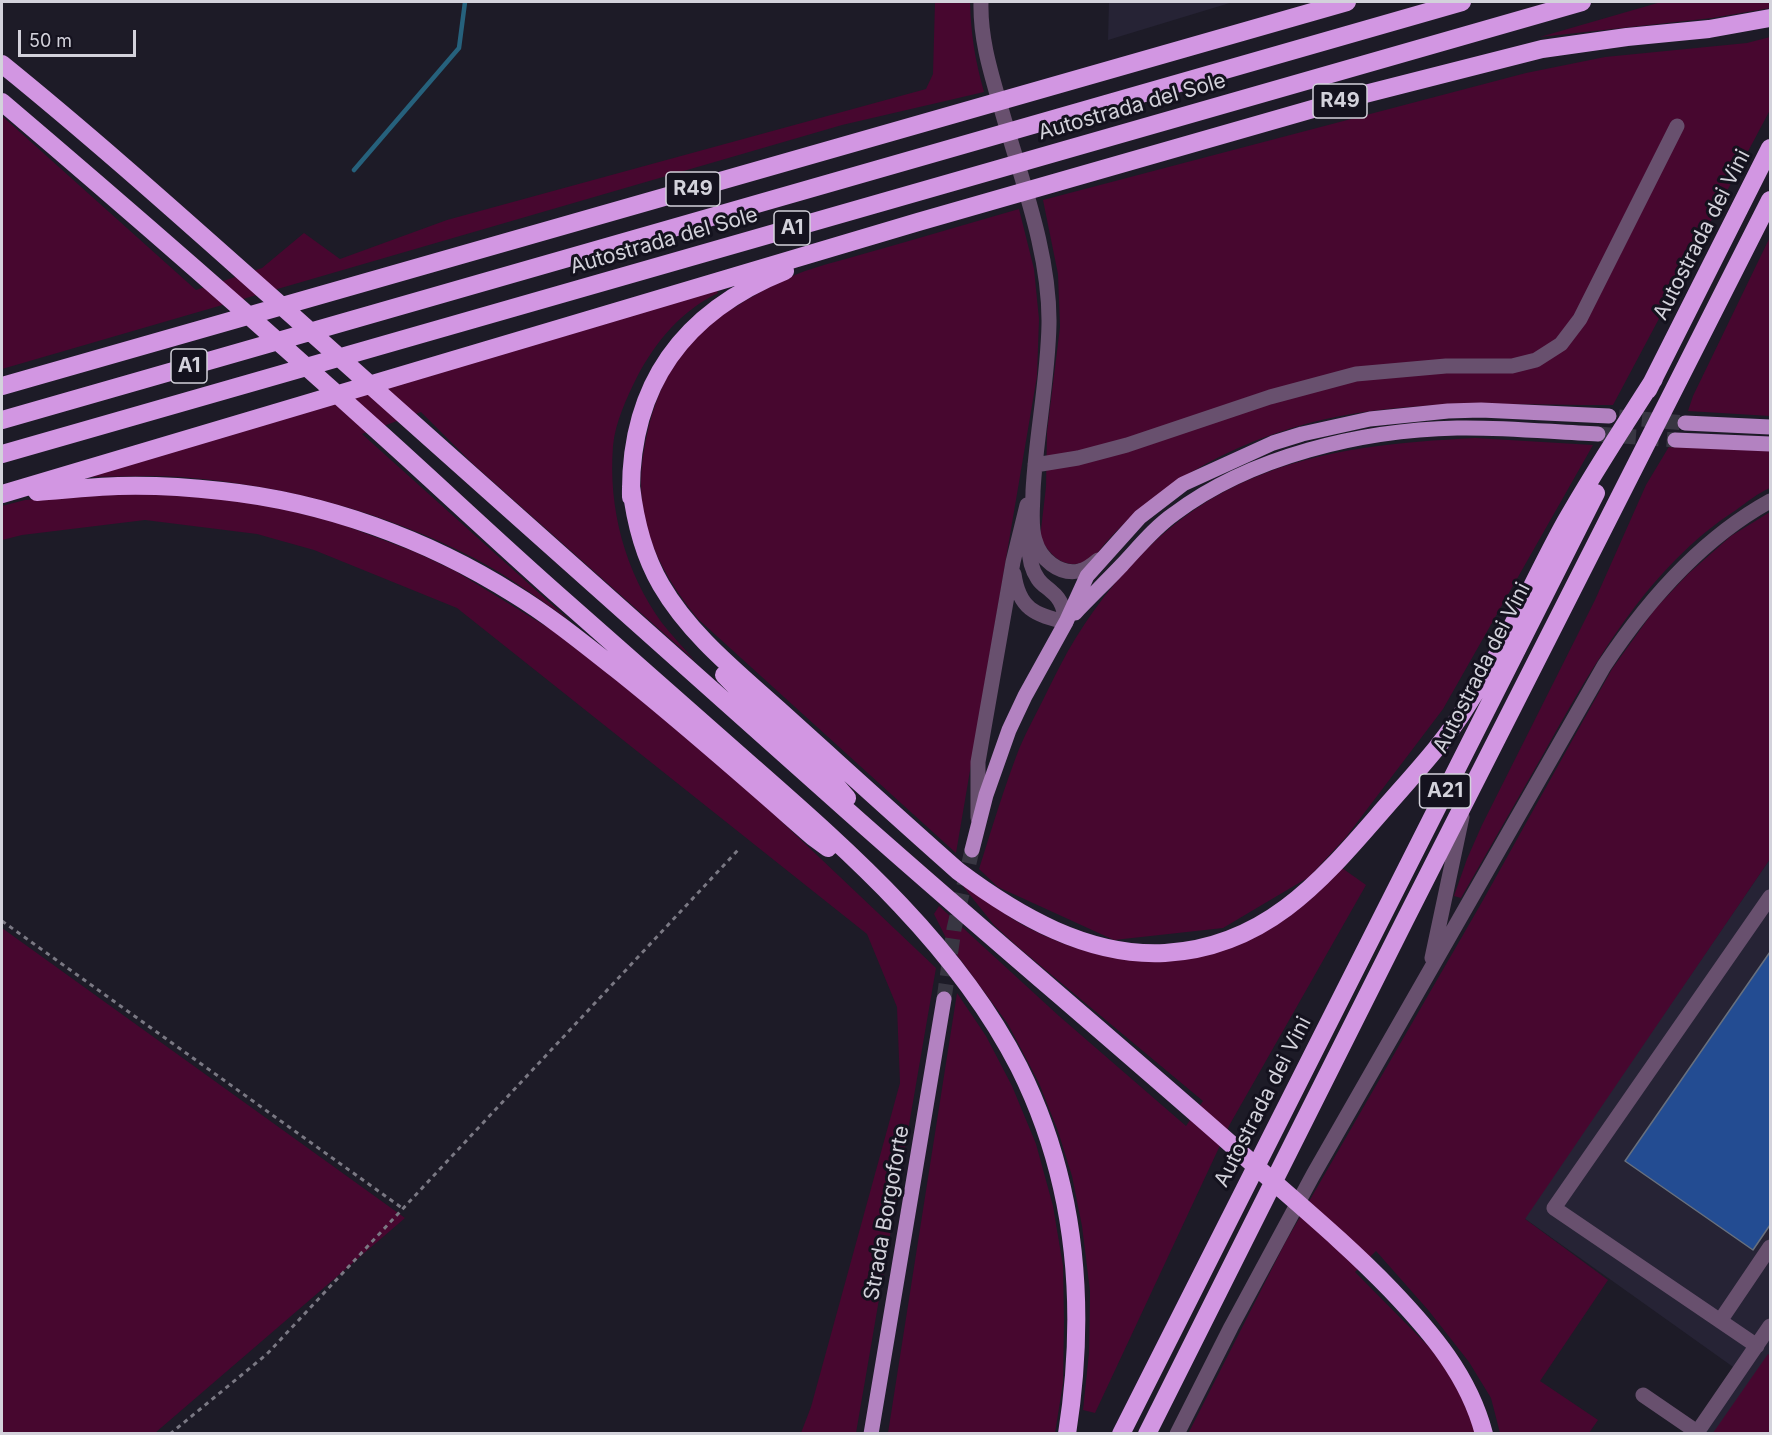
<!DOCTYPE html>
<style>
body{margin:0}
#map{position:relative;width:1772px;height:1435px;overflow:hidden;background:#1d1b27;font-family:Inter,sans-serif}
canvas{display:block}
.frame{position:absolute;inset:0;border:3px solid #d3d2db;pointer-events:none}
.scale{position:absolute;left:18px;top:30px;width:118px;height:27px;box-sizing:border-box;border:3px solid #d3d2db;border-top:0;padding-left:8px;font-size:18px;line-height:21px;white-space:nowrap;color:#d3d2db;-webkit-text-stroke:4px #14121e;paint-order:stroke}
</style>
<div id="map">
<canvas width="1772" height="1435"></canvas>
<div class="frame"></div>
<div class="scale">50 m</div>
</div>
<script>
const context = document.querySelector('canvas').getContext('2d');
context.lineJoin = 'round';
function paint(path, color) { context.fillStyle = color; context.fill(path, 'evenodd'); }
function trace(path, color, width, dash) { context.strokeStyle = color; context.lineWidth = width; context.lineCap = dash ? 'butt' : 'round'; context.setLineDash(dash || []); context.stroke(path); }
function drawText(font, color, halo, rows, align = 'center') {
  context.font = font + ' Inter,sans-serif'; context.lineWidth = 6; context.setLineDash([]); context.textBaseline = 'middle'; context.strokeStyle = halo; context.fillStyle = color; for (const [text, x, y, turn = 0] of rows) {
    context.save(); context.translate(x, y); context.rotate((+turn || 0) * Math.PI / 180); context.textAlign = isNaN(turn) ? turn : align; if (halo) context.strokeText(text, 0, 0); context.fillText(text, 0, 0); context.restore();
  }
}
paint(new Path2D(`
 M1109 2H1233L1108 40Z
 M1770 859V1433H1692L1736 1369 1524 1218Z`), '#262335');
paint(new Path2D(`
 M935 2H970C971 35 975 60 984 92L842 125 2 369V116L196 290 262 268 304 233 340 259 447 220 926 89 933 74Z
 M1661 2H1770V8L1712 18 1540 37Z
 M1770 37V110L1613 405C1474 405 1350 392 1221 456 1178 477 1141 504 1109 539 1101 547 1094 561 1083 563 1061 568 1050 554 1040 538L1046 487 1047 432 1060 327 1058 274 1043 200 1526 73 1605 57 1747 43Z
 M1019 209 1034 269 1039 319 1037 376 956 853 698 619C655 566 631 514 645 444 653 403 666 371 693 338 705 325 721 315 737 306 759 292 781 280 805 271 832 262 861 255 888 247 932 234 975 222 1019 209Z
 M1770 237V416L1688 411 1693 396Z
 M717 290 718 293C681 311 656 341 637 377 627 397 615 423 613 446 608 508 625 572 662 623 672 636 684 648 695 661L472 463 421 412 362 434 569 620C538 598 507 575 474 558 383 511 282 485 181 477 149 475 117 477 85 477Z
 M1475 438 1593 445 1443 709 1346 837 1309 877 1223 928 1114 940 998 887 979 869C992 828 1004 788 1019 749 1026 732 1035 716 1043 700 1051 684 1059 667 1068 651 1110 578 1174 510 1253 478 1323 448 1400 442 1475 438Z
 M1670 445 1770 449V488C1758 493 1747 502 1736 510 1648 567 1595 662 1545 751 1517 800 1489 849 1461 898L1454 896 1467 859 1482 825 1595 600 1646 485Z
 M118 493 180 494 243 502 287 510 338 523 415 552 455 571 552 630 619 682 742 784 936 968 856 1433H801L811 1407 900 1083 897 1007 867 934 457 608 314 550 257 534 145 520 22 535 2 540V506L25 500Z
 M1770 512V859L1525 1219 1608 1280 1540 1381 1598 1420 1589 1433H1500L1491 1398 1469 1362 1429 1311 1376 1251 1355 1272 1440 1358 1462 1389 1477 1433 1188 1434 1285 1243 1482 902 1612 669 1655 609 1688 574 1731 536Z
 M1342 868 1366 885 1230 1124 1095 1413 1083 1410 1089 1353 1090 1291 1082 1226 1072 1176 1058 1131 1039 1083 1008 1024 949 944 934 914 939 906 1059 1016 1186 1126 1203 1101 1017 946 994 925 958 880C979 895 999 911 1021 924 1069 950 1128 968 1183 959 1196 956 1209 951 1222 947 1244 940 1265 933 1284 920 1306 905 1324 886 1342 868Z
 M2 928 405 1218 155 1433H2Z
 M957 993 986 1036 1012 1086 1036 1144 1053 1206 1063 1266 1064 1321 1063 1383 1055 1433H888Z
 M1768 1354 1770 1356V1433H1713Z`), '#47072f');
trace(new Path2D(`
 M354 170 459 48 465 2`), '#26617c', 4.5);
const building = new Path2D(`
 M1770 952V1225L1753 1250 1625 1161Z`);
paint(building, '#234c92');
trace(building, '#68707e', 1.5);
trace(new Path2D(`
 M1619 417 1685 423
 M1598 434 1675 440
 M944 999 954 929 972 850`), '#383642', 15, [15, 8]);
trace(new Path2D(`
 M2 921 402 1208
 M170 1434 267 1354 739 849`), '#7a7883', 3, [4.5, 4.5]);
trace(new Path2D(`
 M981 2C980 39 991 73 1001 108 1020 176 1050 252 1049 324 1048 380 1036 435 1033 491 1033 507 1030 525 1035 540 1040 559 1059 575 1079 571 1086 570 1092 565 1098 560
 M1035 465 1078 458 1127 445 1270 397 1356 374 1446 366H1512L1536 360 1561 344 1580 319 1677 126
 M1014 574C1019 609 1035 615 1066 622 1064 610 1062 600 1052 592 1047 587 1042 585 1038 579 1029 566 1028 551 1029 536
 M978 818V762L1013 562 1027 505
 M1432 958 1462 817
 M1720 1321 1770 1247
 M1757 1346 1554 1208 1770 897
 M1643 1395 1697 1432
 M1177 1434 1231 1327 1313 1175 1604 666C1647 601 1701 539 1770 501
 M1696 1434 1770 1326`), '#68506e', 15);
trace(new Path2D(`
 M1685 423 1770 427
 M1675 440 1770 444
 M1075 613C1090 597 1107 581 1122 565 1139 547 1154 528 1174 514 1251 456 1362 430 1457 428 1504 427 1551 432 1598 434
 M972 850 986 795 1009 730 1025 696 1066 622 1087 576 1140 517 1183 484 1273 443 1302 434 1370 419 1448 411 1481 410 1609 416
 M871 1434 944 999`), '#b382c1', 15);
trace(new Path2D(`
 M2 64C102 145 198 232 294 317 480 481 663 648 849 812 976 925 1106 1034 1233 1146 1286 1194 1342 1239 1391 1290 1431 1332 1469 1376 1484 1434
 M2 102C129 210 255 320 379 432 439 486 498 542 558 595 623 652 688 710 753 767 852 854 958 947 1019 1067 1077 1183 1087 1307 1067 1434
 M2 386 1347 2
 M1648 390 1770 148
 M2 420 1462 2
 M2 454 1582 2
 M631 486C635 521 643 554 661 585 690 635 737 672 779 710 839 764 898 818 958 871 1018 916 1088 957 1165 953 1270 947 1326 875 1389 803 1417 771 1446 740 1468 704 1506 646 1532 582 1566 521 1593 473 1624 426 1654 379
 M37 492C64 490 91 487 118 486 153 485 187 487 222 491 325 502 427 539 514 594 550 616 583 643 616 669 684 723 748 780 813 837L828 848
 M2 494 918 222 1365 94 1542 49 1627 37 1709 29 1770 18
 M631 497C629 386 683 312 785 271
 M724 675 773 725 827 775 847 798
 M1121 1434 1596 493
 M1147 1434 1404 922 1770 200`), '#d296e2', 18);
for (const [x, y, w] of [
 [1340,101,54],
 [693,189,54],
 [792,228,36],
 [189,366,36],
 [1445,791,51]
]) { const box = new Path2D(); box.roundRect(x - w / 2, y - 17, w, 34, 4.5); context.fillStyle = '#14121e'; context.fill(box); trace(box, '#d3d2db', 1.5); }
drawText('bold 20px', '#d3d2db', null, [
 ["R49",1340,101],
 ["R49",693,189],
 ["A1",792,228],
 ["A1",189,366],
 ["A21",1445,791]
]);
drawText('21px', '#d3d2db', '#14121e', [
 ["Autostrada del Sole",1132,107,-16],
 ["Autostrada dei Vini",1702,235,-63],
 ["Autostrada del Sole",664,241,-16],
 ["Autostrada dei Vini",1482,668,-63],
 ["Autostrada dei Vini",1263,1102,-63],
 ["Strada Borgoforte",887,1213,-80]
]);
</script>
